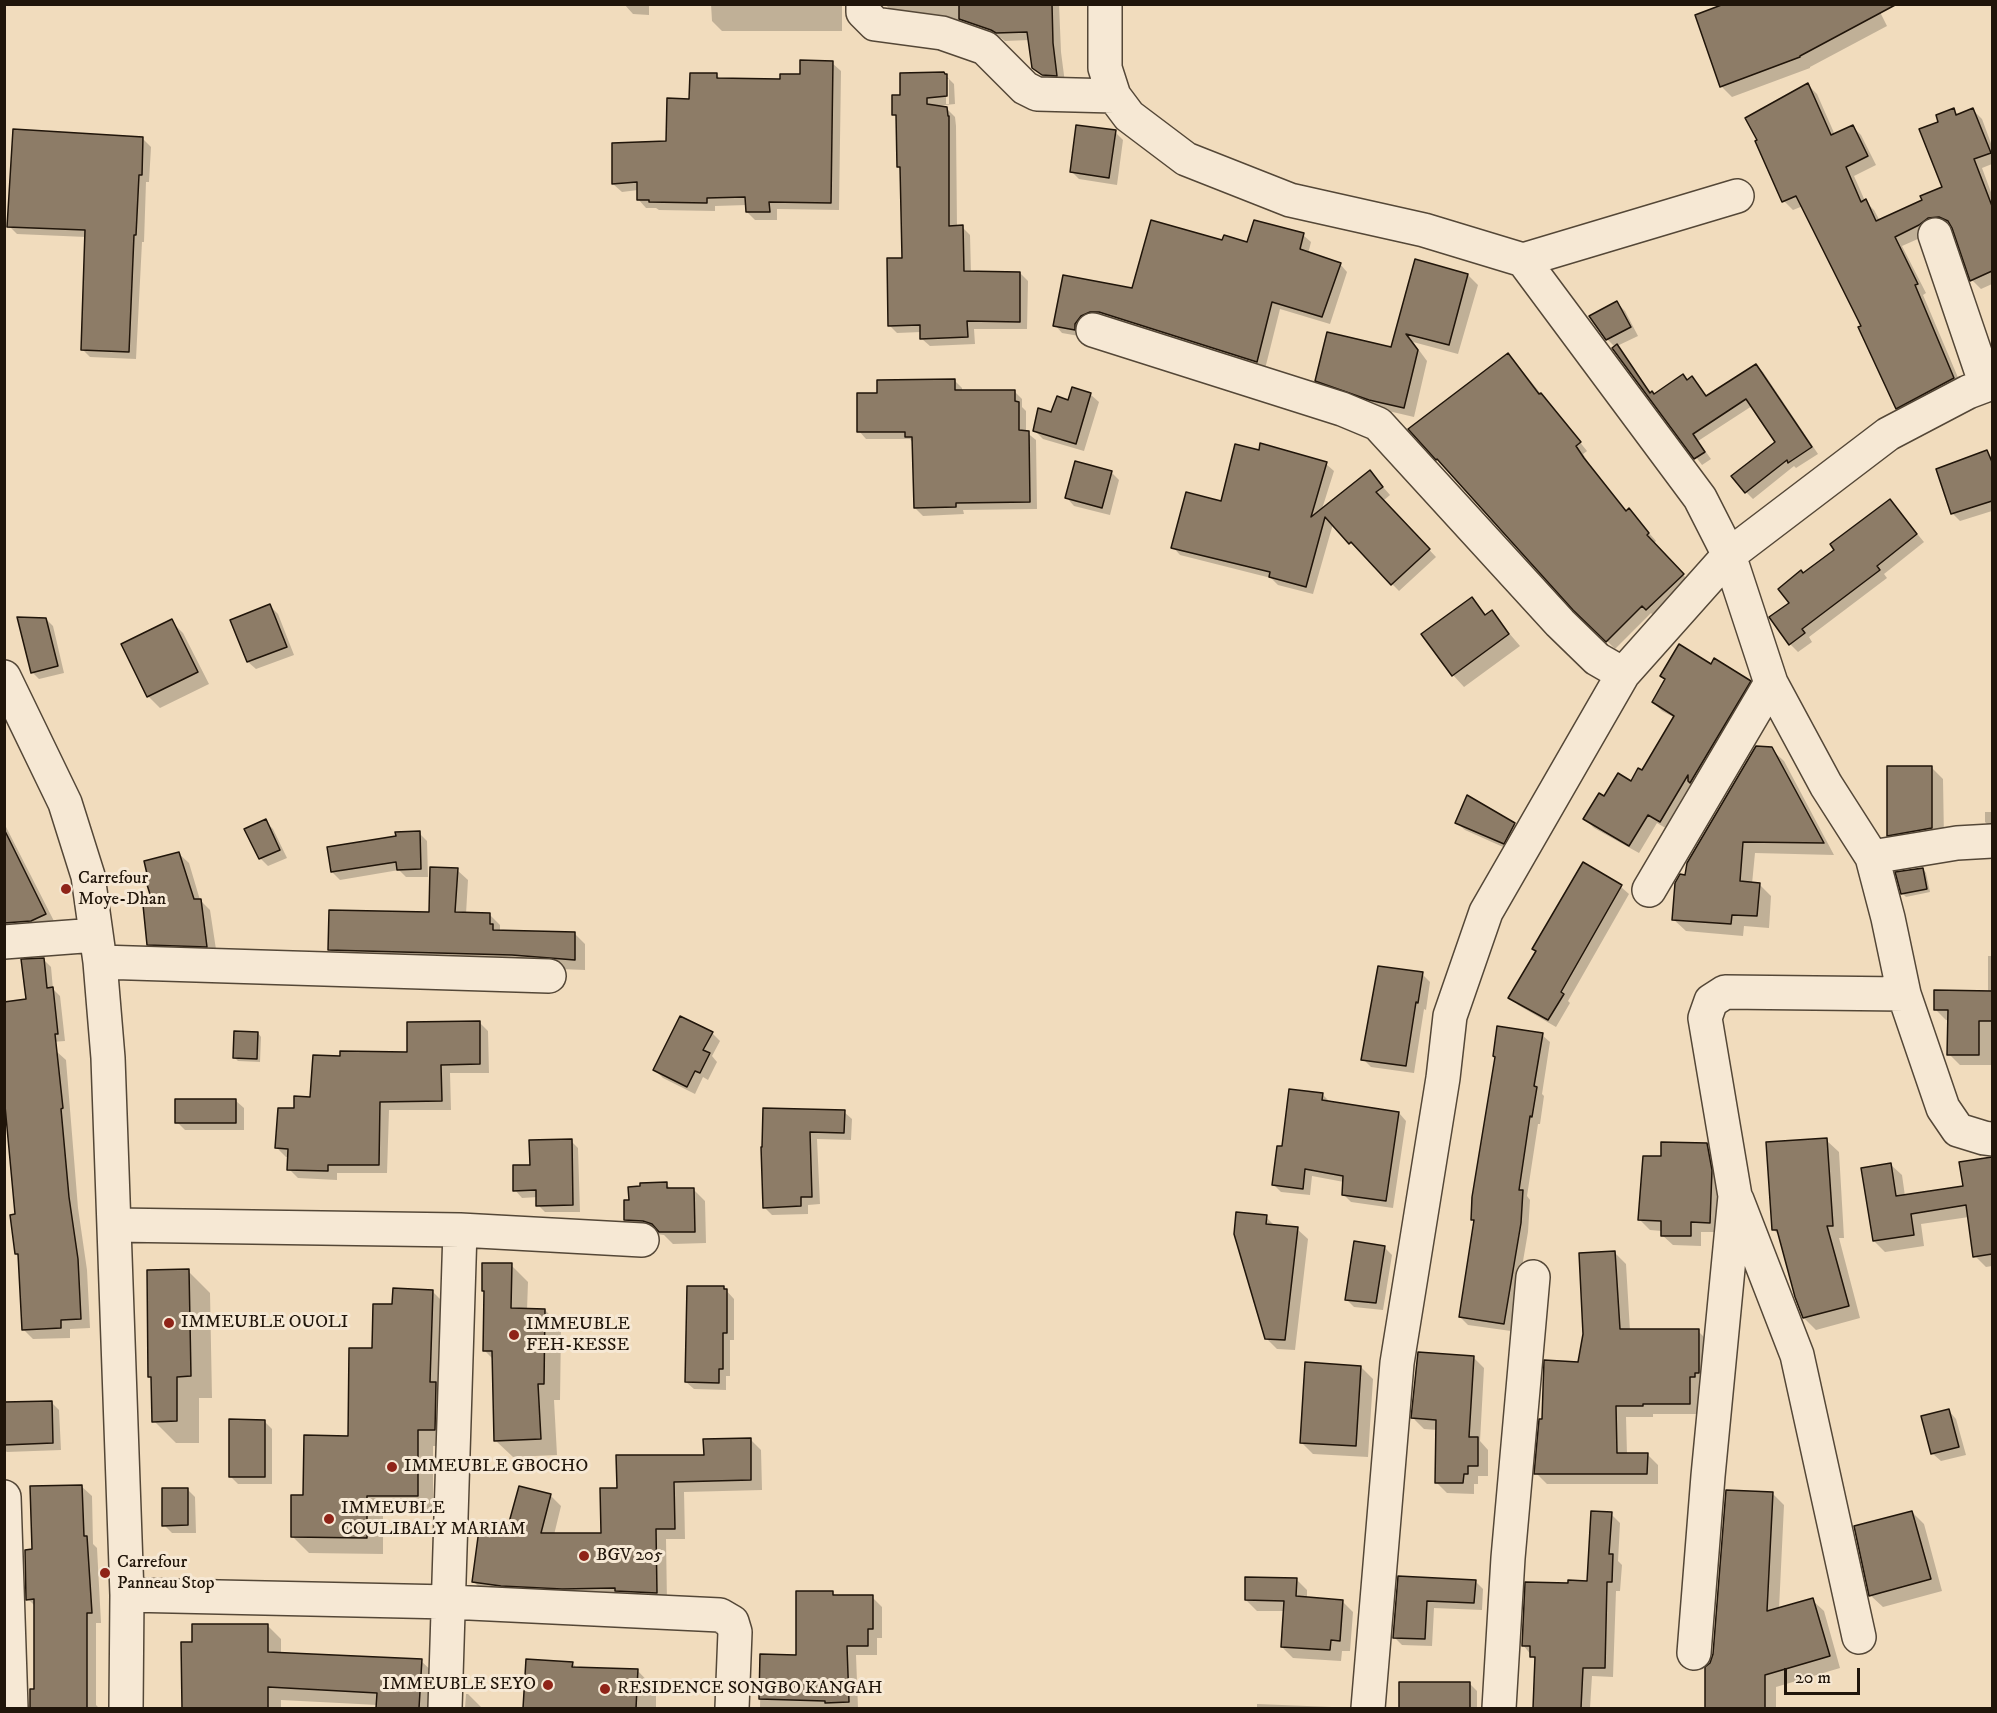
<!DOCTYPE html>
<style>
body{margin:0}
#map{position:relative;width:1997px;height:1713px;overflow:hidden;background:#f1dcbd;font-family:"IM FELL DW Pica",serif}
canvas{display:block}
.frame{position:absolute;inset:0;border:6px solid #20150a;pointer-events:none}
.scale{position:absolute;left:1784px;top:1668px;width:76px;height:27px;box-sizing:border-box;border:3px solid #20150a;border-top:0;padding-left:8px;font-size:18px;line-height:21px;white-space:nowrap;color:#20150a;-webkit-text-stroke:4px #f6e8d4;paint-order:stroke}
</style>
<div id="map">
<canvas width="1997" height="1713"></canvas>
<div class="frame"></div>
<div class="scale">20 m</div>
</div>
<script>
const context = document.querySelector('canvas').getContext('2d');
context.lineJoin = 'round';
function paint(path, color) { context.fillStyle = color; context.fill(path, 'evenodd'); }
function trace(path, color, width, dash) { context.strokeStyle = color; context.lineWidth = width; context.lineCap = dash ? 'butt' : 'round'; context.setLineDash(dash || []); context.stroke(path); }
function drawText(font, color, halo, rows, align = 'center') {
  context.font = font + ' "IM FELL DW Pica",serif'; context.lineWidth = 6; context.setLineDash([]); context.textBaseline = 'middle'; context.strokeStyle = halo; context.fillStyle = color; for (const [text, x, y, turn = 0] of rows) {
    context.save(); context.translate(x, y); context.rotate((+turn || 0) * Math.PI / 180); context.textAlign = isNaN(turn) ? turn : align; if (halo) context.strokeText(text, 0, 0); context.fillText(text, 0, 0); context.restore();
  }
}
paint(new Path2D(`
 M624 4H649V15L633 14Z
 M711 4H842V31H722L712 21Z
 M885 4H1059L1061 52 1065 83H1051L1033 68 1030 40 1005 41 1001 38 958 23 894 14Z
 M1876 4 1887 26 1810 67V68L1732 97 1721 86Z
 M832 63 841 71 839 210 777 209V220H755L747 212V205L715 206V211L659 210 656 208H646L638 199V190L622 192 613 184 667 143 691 101 716 75 721 79 781 80 801 76Z
 M944 74 954 84 955 104 935 106 947 109 955 117 956 126 957 227H962L970 235 971 273H1020L1028 281 1027 329H974L975 344 930 346 922 339 921 332 897 333 889 325 904 259 901 170 898 167 897 117 894 114 901 96ZM946 79H949V104H946Z
 M1808 85 1817 94 1835 135 1852 126 1861 135 1876 165 1854 176 1865 201 1874 210 1880 221 1924 201 1944 188 1940 122 1953 110 1959 115 1973 110 1982 119 1992 146V164L1982 168 1992 195V284L1981 289 1972 280 1953 227 1949 225 1939 226 1929 234 1902 246 1926 293 1923 295 1962 387 1906 417 1897 408 1863 326 1803 206 1793 210 1784 201 1757 142Z
 M1115 132 1123 140 1117 185 1079 179 1072 172Z
 M143 139 151 147 149 182H146L144 242H142L136 359 90 357 82 349 86 237 17 234 9 226Z
 M1303 235 1311 242 1308 254 1340 264 1347 272 1330 324 1280 309 1265 369 1062 333 1055 325 1133 289 1223 242 1248 244Z
 M1416 261 1468 275 1478 285 1458 354 1413 342 1427 361 1414 417 1380 409 1327 390 1317 380 1392 349Z
 M1617 303 1625 311 1638 336 1617 346 1652 394 1655 396 1692 378 1707 397 1756 365 1763 372 1818 454 1796 468 1794 466 1753 499 1746 492 1777 443 1752 406 1698 441 1711 459 1702 465 1614 348 1615 347 1607 339Z
 M1516 363 1587 451 1583 454 1591 467 1626 512 1636 518 1656 541 1653 544 1691 583 1655 617 1651 613 1615 649 1575 609Z
 M954 380 962 388V391H1014L1022 399V407L1026 411V432L1036 440 1037 509 963 510 964 514 923 516 915 508 913 443 910 439H866L859 431 879 394Z
 M1073 389 1091 395 1099 402 1084 451 1043 439 1035 431 1069 402Z
 M1987 452 1992 458V511L1960 521 1952 513Z
 M1326 464 1334 471 1322 509 1370 472 1390 495 1383 501 1436 557 1399 591 1333 524 1313 594 1278 585 1271 578 1180 555 1173 547 1222 503Z
 M1111 472 1119 480 1110 515 1074 506 1067 498Z
 M1890 501 1924 542 1884 574 1887 578 1809 637 1812 642 1798 652 1790 644 1791 603 1803 574 1836 550Z
 M1472 599 1487 616 1491 612 1520 646 1464 687 1453 675Z
 M270 606 278 614 294 655 256 669 248 662 232 620Z
 M46 619 53 626 64 673 39 679 32 672Z
 M171 621 183 633 209 684 160 708 148 696Z
 M1711 666 1750 682 1759 691 1669 830 1657 823 1639 853 1594 828 1585 819 1605 798 1631 783 1643 772 1675 718 1662 711 1653 702 1666 680Z
 M1771 749 1784 761 1834 855 1755 853 1752 884H1759L1771 896 1769 928 1744 926 1743 936 1686 931 1673 919 1687 877Z
 M1931 767 1943 779 1944 840 1901 847 1889 835Z
 M1985 812H1992V829L1985 822Z
 M265 821 273 829 287 858 268 866 260 858 246 829Z
 M4 823 56 925 5 937Z
 M1457 823 1514 824 1522 832 1512 851 1465 830Z
 M419 833 427 841 428 877H406L399 870 340 880 332 872 397 838Z
 M178 853 189 863 200 900 210 910 217 956 159 954 148 944 155 905Z
 M1583 864 1621 887 1629 894 1568 1001 1570 1003 1556 1027 1518 1005 1510 997 1537 952Z
 M1923 869 1926 873 1930 892 1906 897 1902 893Z
 M457 870 468 880 466 914H489L500 925V932L574 933 585 944V970L340 960 330 950 430 913Z
 M1988 956H1992V1065H1960L1949 1054V1020H1946L1935 1009 1988 992Z
 M43 959 51 967 53 989 60 996 65 1041 51 1042Z
 M1422 974 1430 982 1426 1010 1424 1009 1414 1073 1371 1067 1363 1059Z
 M479 1022 488 1031 489 1073H450L451 1110H389L387 1173H337V1180L298 1178 289 1169V1157H286L277 1148 295 1110 311 1099 342 1058 409 1053Z
 M258 1033 261 1037 260 1062 238 1061 235 1058Z
 M712 1033 720 1041 712 1056 717 1062 708 1080 703 1077 695 1094 663 1078 655 1070Z
 M1542 1035 1550 1042 1542 1094 1544 1096 1540 1124H1538L1527 1196 1530 1200 1528 1232 1511 1331 1468 1325 1460 1317 1475 1223 1472 1219 1497 1058Z
 M56 1051 66 1060 78 1208 87 1270 90 1328 70 1329V1338L33 1339 23 1329 20 1258 16 1254 17 1215Z
 M1323 1095 1331 1103 1399 1113 1406 1121 1393 1208 1351 1202 1343 1194 1344 1182 1312 1176 1310 1195 1281 1192 1274 1185 1283 1148Z
 M236 1101 244 1108V1130H185L177 1122Z
 M844 1112 852 1119 851 1140 817 1139 820 1204 808 1205V1214L772 1215 764 1207 762 1148Z
 M1826 1140 1839 1152 1844 1238H1839L1860 1318 1816 1330 1804 1318 1780 1236 1773 1229Z
 M571 1141 578 1148 580 1212H545L538 1205V1197L522 1198 515 1190 532 1166Z
 M1706 1144 1717 1155 1720 1232H1701V1246L1673 1245 1662 1235V1231L1650 1230 1640 1220 1662 1158Z
 M1992 1159V1266L1986 1267 1975 1256 1969 1217 1921 1224 1924 1246 1885 1252 1874 1241 1891 1165 1902 1175 1905 1196 1964 1187 1961 1163Z
 M666 1184 672 1190 693 1189 705 1201 706 1243 673 1244 664 1235 638 1232 626 1220Z
 M1266 1217 1276 1227 1297 1229 1308 1239 1295 1350 1277 1349 1266 1338 1236 1234Z
 M1384 1247 1392 1255 1383 1310 1354 1307 1346 1299Z
 M1615 1253 1626 1264 1630 1331H1698L1709 1342 1700 1414H1653V1417H1626L1627 1454H1647L1658 1465V1484H1547L1536 1473 1544 1421 1580 1364Z
 M511 1265 528 1282 527 1310H545L561 1327 560 1400H554L557 1455 513 1457 496 1441 494 1360 484 1350Z
 M188 1271 210 1293 212 1398H199V1443H176L154 1421 153 1379 150 1376Z
 M724 1288 734 1299V1340H730V1376H726V1390L694 1389 686 1382Z
 M432 1291 449 1308 451 1446H433V1512H383V1554L309 1553 293 1537 305 1496 350 1438 394 1306Z
 M1473 1357 1484 1368 1480 1441 1488 1450V1476H1478V1484H1474V1494L1447 1493 1436 1482 1437 1430 1424 1429 1413 1418Z
 M1361 1367 1373 1379 1368 1457 1313 1454 1301 1442Z
 M51 1402 59 1410 61 1450 7 1452 4 1450V1404Z
 M1949 1411 1956 1419 1966 1455 1941 1461 1933 1454Z
 M264 1421 272 1429V1484H238L230 1476Z
 M750 1439 761 1450 762 1490 684 1492 685 1539H666L667 1603 484 1592 473 1581 509 1528 550 1495 561 1506 554 1535 603 1534 705 1456Z
 M81 1486 92 1496 93 1544 97 1548 101 1623H96V1705L99 1708H32V1690H36V1607L28 1599 34 1551Z
 M187 1489 195 1497 196 1533H172L164 1525Z
 M1773 1494 1784 1505 1779 1609 1812 1600 1824 1611 1840 1668 1776 1687V1708H1707V1668L1711 1664Z
 M1912 1512 1924 1524 1942 1591 1883 1607 1870 1595Z
 M1611 1514 1620 1523 1618 1561 1622 1565 1620 1591H1616L1613 1677 1592 1676 1590 1708H1534L1536 1661 1523 1645 1569 1585 1589 1582Z
 M1399 1578 1475 1581 1483 1589 1482 1610 1434 1608 1432 1646 1402 1645 1394 1637Z
 M1296 1579 1307 1590V1599L1342 1601 1353 1612 1350 1651H1342L1341 1661 1293 1658 1282 1647 1285 1611H1257L1246 1600Z
 M832 1592 837 1597H872L882 1607V1638H877V1655H856L858 1708H760L761 1656 797 1657Z
 M267 1625 281 1639V1654L421 1661 435 1674 440 1708H378V1705L281 1700V1708H183V1644L193 1643Z
 M527 1660 572 1663 577 1668 637 1670 656 1690V1708H524Z
 M1469 1683 1477 1691V1708H1401V1684Z
 M466 1694H468L482 1708H465Z
 M1257 1704 1332 1707 1333 1708H1257Z`), '#0003');
const building = new Path2D(`
 M959 4H1052L1053 43 1057 76 1042 75 1032 68 1027 32 996 33 991 30 959 19Z
 M1724 4H1897L1800 56V57L1720 87 1695 15Z
 M800 60 833 61 831 203 769 202 770 212H746L745 197 707 198V203L649 202V200H637V182L612 184V143L666 141 667 98 689 99 690 73H717V78L780 79V74H800Z
 M944 72 945 74H947V96L927 98V104L947 107 948 116H949V226L963 225 964 271 1020 272V322L967 321 968 337 920 339V325L888 326 887 258H902L900 167H897L896 115H892V95H900V73Z
 M1808 83 1831 135 1853 125 1868 156 1846 167 1861 202 1866 199 1876 221 1922 200 1920 196 1942 187 1919 129 1938 122 1936 115 1954 108 1956 115 1973 108 1991 153 1974 159 1992 206V271L1970 281 1952 228 1948 221 1939 217 1928 218 1919 225 1895 237 1918 284 1915 285 1954 378 1896 409 1858 327 1861 326 1796 196 1782 202 1755 141 1757 140 1745 118Z
 M1076 125 1116 130 1109 178 1070 172Z
 M13 129 143 137 142 175H139L136 235H134L129 352 81 350 85 230 7 227Z
 M1151 220 1222 240 1224 235 1247 242 1254 220 1304 233 1300 249 1341 263 1322 317 1272 302 1257 362 1099 312H1090L1081 316 1075 324V330L1053 326 1063 275 1132 288Z
 M1415 259 1468 274 1449 345 1406 334 1418 350 1404 408 1369 400 1315 381 1327 332 1391 347Z
 M1617 301 1631 327 1606 340 1589 316Z
 M1617 344 1650 393 1652 391 1654 394 1683 374 1687 380 1692 376 1706 396 1756 364 1812 447 1788 463 1787 460 1745 493 1731 476 1775 442 1746 399 1693 434 1705 452 1694 459 1612 348Z
 M1508 353 1539 394 1541 393 1581 442 1576 446 1584 458 1626 511 1629 508 1649 533 1647 535 1684 574 1646 610 1642 606 1606 642 1573 610 1437 459 1436 460 1408 429Z
 M955 379V390H1015V401L1019 402V430L1029 431 1030 502 956 503V507L914 508 912 437H905V432H857V393H877V380Z
 M1072 387 1091 393 1076 444 1033 431 1038 408 1051 412 1057 396 1068 400Z
 M1260 443 1327 462 1311 517 1370 470 1383 487 1376 492 1430 549 1391 585 1351 542 1349 544 1325 517 1306 587 1269 577 1270 572 1171 548 1186 492 1221 501 1235 444 1259 450Z
 M1987 450 1992 462V501L1951 514 1936 469Z
 M1075 461 1112 471 1102 508 1065 498Z
 M1890 499 1917 534 1877 566 1880 570 1802 629 1805 633 1789 645 1769 617 1789 603 1778 589 1801 570 1803 573 1834 550 1830 544Z
 M1472 597 1485 615 1492 610 1509 634 1452 676 1421 634Z
 M270 604 287 647 247 662 230 620Z
 M17 617 46 618 58 666 31 673Z
 M172 619 198 672 147 697 121 644Z
 M1679 644 1711 664 1714 658 1751 681 1690 783 1688 781V775L1660 822 1648 815 1629 846 1583 819 1599 793 1604 796 1618 773 1631 781 1638 768 1642 770 1674 716 1652 702 1665 679 1660 676Z
 M1756 746 1772 747 1824 843 1743 842 1740 881 1760 883 1757 916 1732 915 1731 924 1672 920 1675 883 1680 874 1685 875 1687 863Z
 M1887 766H1932V828L1887 836Z
 M1467 795 1515 823 1504 844 1455 823Z
 M266 819 280 850 259 859 244 829Z
 M4 829 46 914 31 921 4 923Z
 M420 831 421 869 397 870 396 862 331 872 327 847 396 836 395 832Z
 M179 852 194 899H201L207 947 147 945 143 905 153 904 144 875 147 874 144 861Z
 M1583 862 1622 885 1561 992 1564 994 1548 1020 1508 998 1536 951 1532 949Z
 M430 867 458 868 455 912 490 913V924H493V930L575 932V960L512 955 328 950 329 910 429 912Z
 M1923 868 1927 889 1901 894 1895 872Z
 M44 958 47 988 53 987 58 1034H55L63 1108 61 1109 69 1197 78 1259 81 1319 61 1320V1328L22 1330 18 1254H15L10 1215 15 1214 4 1095V1002L26 999 21 959Z
 M1378 966 1423 972 1418 1003 1416 1002 1406 1066 1361 1060Z
 M1934 990 1992 991V1021H1979V1055H1947L1948 1010H1934Z
 M680 1016 713 1032 703 1050 710 1053 700 1073 695 1071 687 1087 653 1070Z
 M480 1021V1064L441 1065 442 1101 380 1102 379 1165H328V1171L287 1170 288 1149 275 1148 278 1108H294V1096L310 1097 313 1055 340 1056V1051L407 1052V1022Z
 M1497 1026 1543 1033 1534 1086 1537 1087 1532 1117 1530 1116 1519 1190H1523L1521 1223 1504 1324 1459 1317 1474 1220H1471L1472 1197 1495 1057 1493 1056Z
 M234 1031 258 1032 257 1059 233 1058Z
 M1289 1089 1323 1093 1322 1100 1399 1112 1386 1201 1342 1195 1343 1176 1305 1169 1303 1189 1272 1185 1277 1146H1282Z
 M175 1099H236V1123H175Z
 M763 1108 845 1110 844 1133 810 1132 812 1197H801V1206L763 1208 761 1147H762Z
 M1827 1138 1833 1226H1827L1849 1306 1803 1318 1795 1297 1777 1230H1772L1766 1142Z
 M572 1139 573 1205 536 1206V1190L513 1191V1165H530L529 1140Z
 M1661 1142 1707 1143 1712 1170 1710 1223 1691 1222V1236H1661V1221L1638 1220 1643 1156H1661Z
 M1992 1157V1254L1973 1257 1966 1205 1911 1214 1914 1235 1873 1241 1861 1168 1891 1163 1896 1196 1963 1186 1959 1162Z
 M667 1182V1188H694L695 1232H659L652 1224 643 1221 624 1220V1200H629L628 1187 640 1186V1183Z
 M1236 1212 1267 1215 1266 1224 1298 1227 1285 1340 1265 1339 1234 1234Z
 M1354 1241 1385 1246 1376 1303 1345 1300Z
 M1615 1251 1620 1329H1699V1373H1695V1377H1690V1404H1643V1406H1616L1617 1453H1648L1647 1474H1534L1539 1419H1542L1544 1360 1578 1362 1583 1334 1579 1253Z
 M482 1263H512L511 1308 545 1309 544 1384H538L541 1439 494 1441 492 1351H483L484 1291H482Z
 M189 1269 191 1376 177 1377V1421L152 1422 151 1377H148L147 1270Z
 M687 1286H724V1289H727V1333H723V1369H719V1383L685 1382Z
 M393 1288 433 1290 430 1382H436L435 1430H418V1496H367V1538L291 1537V1495H303L304 1435 348 1436 349 1348H372L373 1304H392Z
 M1418 1352 1474 1356 1469 1437H1478V1466H1468V1474H1464L1463 1483H1435L1436 1420 1411 1418Z
 M1305 1362 1361 1366 1356 1446 1300 1443Z
 M52 1401 53 1443 4 1445V1402Z
 M1949 1409 1959 1447 1931 1454 1921 1416Z
 M229 1419 265 1420V1477H229Z
 M751 1438V1480L674 1482 675 1529H656L657 1593 615 1591V1588L562 1589 501 1586 472 1582 480 1522 508 1526 519 1486 551 1494 541 1533H601L600 1488H617L616 1455H704L703 1439Z
 M82 1485 84 1536H87L92 1613H87V1708H30V1689H34V1599L26 1600 25 1550 32 1549 30 1486Z
 M162 1488H188V1525L162 1526Z
 M1726 1490 1773 1492 1767 1611 1813 1598 1830 1656 1765 1675V1708H1705V1667L1710 1663 1713 1654Z
 M1591 1511 1612 1512 1609 1554H1613L1612 1582H1607L1605 1668H1583L1581 1708H1533L1535 1657H1530V1646H1522L1525 1582 1568 1583V1580L1587 1581Z
 M1912 1511 1931 1579 1869 1596 1854 1526Z
 M1398 1576 1476 1580 1474 1603 1427 1601 1425 1639 1393 1638Z
 M1245 1577 1297 1578 1296 1596 1343 1600 1340 1641 1331 1640 1330 1650 1281 1647 1284 1601 1245 1600Z
 M796 1591H833V1595H873V1629H868V1646H847L849 1702 825 1703V1701L759 1699 760 1654 796 1655Z
 M192 1624H268V1652L422 1659 419 1708H376L377 1693 268 1687V1708H182L181 1642H192Z
 M526 1659 573 1662 572 1667 638 1669 636 1708H523Z
 M1399 1682H1470V1708H1399Z`);
paint(building, '#8d7c67');
trace(building, '#20150a', 1.5);
const minor = new Path2D(`
 M863 4V12L875 24 942 33 985 48 1025 88 1037 94 1114 96
 M1105 4V68L1114 96 1129 116 1186 159 1290 200 1424 230 1523 260 1737 196
 M1935 235 1986 385
 M1523 260 1700 498 1729 555 1771 683 1826 785 1872 857 1888 918 1904 994 1943 1108 1958 1130 1984 1138 1992 1139
 M1093 330 1342 409 1378 424 1560 623 1597 659 1623 674
 M4 677 65 803 88 876 100 962 108 1058 127 1595 126 1708
 M1872 857 1957 843 1992 841
 M1649 890 1771 683
 M4 942 96 935
 M100 962 549 976
 M1737 1200 1797 1355 1859 1637
 M114 1225 460 1230 642 1240
 M4 1497 11 1708
 M127 1595 449 1602 720 1615 732 1622 735 1632 732 1708
 M1694 1653 1708 1476 1735 1196 1705 1018 1711 1001 1725 992 1904 994
 M445 1708 460 1230
 M1368 1708 1397 1363 1443 1078 1450 1016 1486 912 1623 674 1729 555 1888 434 1968 392 1992 383
 M1499 1708 1508 1558 1533 1277`);
trace(minor, '#544737', 36);
trace(minor, '#f6e8d4', 33);
for (const [x, y, r, color] of [
 [66,889,6,"#8f2418"],
 [169,1323,6,"#8f2418"],
 [514,1335,6,"#8f2418"],
 [392,1467,6,"#8f2418"],
 [329,1519,6,"#8f2418"],
 [584,1556,6,"#8f2418"],
 [105,1573,6,"#8f2418"],
 [548,1685,6,"#8f2418"],
 [605,1689,6,"#8f2418"]
]) { const dot = new Path2D(); dot.arc(x, y, r, 0, 2 * Math.PI); context.fillStyle = color; context.fill(dot); trace(dot, '#f6e8d4', 2); }
drawText('18px', '#20150a', '#f6e8d4', [
 ["Carrefour",78,879],
 ["Moye-Dhan",78,900],
 ["IMMEUBLE OUOLI",181,1323],
 ["IMMEUBLE",526,1325],
 ["FEH-KESSE",526,1346],
 ["IMMEUBLE GBOCHO",404,1467],
 ["IMMEUBLE",341,1509],
 ["COULIBALY MARIAM",341,1530],
 ["BGV 205",596,1556],
 ["Carrefour",117,1563],
 ["Panneau Stop",117,1584],
 ["IMMEUBLE SEYO",536,1685,"right"],
 ["RESIDENCE SONGBO KANGAH",617,1689]
], 'left');
</script>
